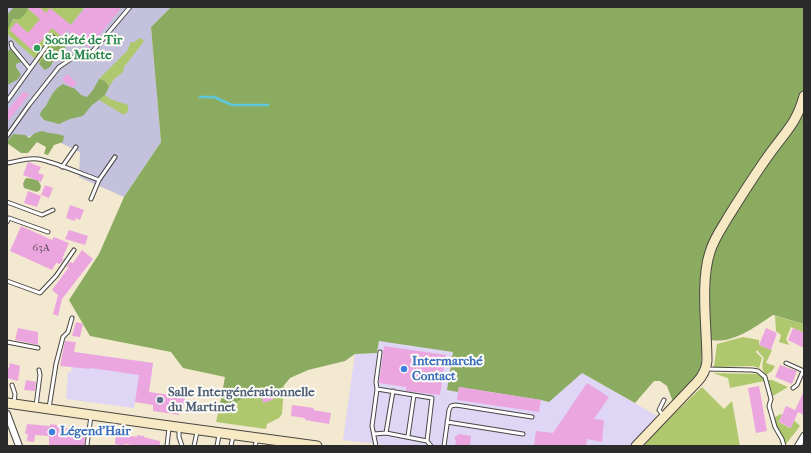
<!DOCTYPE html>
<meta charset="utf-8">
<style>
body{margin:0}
#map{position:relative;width:811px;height:453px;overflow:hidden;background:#f3e8d0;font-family:"IM FELL French Canon",serif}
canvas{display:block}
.frame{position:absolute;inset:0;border:8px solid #2b2b2b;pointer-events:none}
</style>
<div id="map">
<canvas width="811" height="453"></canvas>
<div class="frame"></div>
</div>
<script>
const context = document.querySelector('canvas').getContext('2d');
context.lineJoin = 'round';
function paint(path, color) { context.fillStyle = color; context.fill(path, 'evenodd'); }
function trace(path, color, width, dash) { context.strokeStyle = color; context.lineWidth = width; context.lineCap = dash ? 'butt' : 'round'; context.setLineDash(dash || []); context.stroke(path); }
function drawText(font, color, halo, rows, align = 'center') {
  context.font = font + ' "IM FELL French Canon",serif'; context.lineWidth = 4; context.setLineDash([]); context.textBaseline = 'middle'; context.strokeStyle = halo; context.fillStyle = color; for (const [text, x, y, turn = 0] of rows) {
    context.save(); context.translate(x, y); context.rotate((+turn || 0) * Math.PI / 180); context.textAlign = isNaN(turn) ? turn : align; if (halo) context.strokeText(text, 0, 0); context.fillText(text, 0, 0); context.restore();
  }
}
paint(new Path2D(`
 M379 340 582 373 659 417 634 446H396L343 440 355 354 377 353Z
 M74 352 153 363 149 392 137 391 134 408 66 399 68 372H71Z`), '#dfd5f5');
paint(new Path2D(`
 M7 7H171L151 27 161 142 124 197 79 177 80 152 39 133 7 144Z`), '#c3c1db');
paint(new Path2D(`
 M24 7H85L40 63 7 34V28Z
 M139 38 144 40 142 44 124 67 123 72 114 79 109 87 105 81 99 79 127 51 131 42H135Z
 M105 95 110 99 128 105V111L124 115 99 100Z
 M775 316 804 324V333L791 327 786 339 789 345 779 342 781 335 776 331Z
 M743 337 759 340V345L772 350 766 363 775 366 772 371 766 375C761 370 762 364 764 358L757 350 756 352 762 358 759 368 753 366 714 367 717 344Z
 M713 373 757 374 763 376 764 381 730 388 728 378Z
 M767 380H772L788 387 773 396Z
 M284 385 282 414 279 418 267 424 266 429 216 422 220 404 232 405 261 387 280 390Z
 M702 387 724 409 732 401 740 446H644L660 427Z
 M781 414 782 415 779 422 790 428 794 420 800 426 786 444 776 425 775 417Z`), '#afc86d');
paint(new Path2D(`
 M14 7H29L26 13 20 19H13L7 31V15Z
 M171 7H804V324L773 315C755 327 733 344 711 340L709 328 703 325 701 372 673 402 667 386 660 381H654L635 403 582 373 549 402 541 400 459 387 458 392 447 390 453 352 379 341 377 353 355 354 345 361 308 370 290 378 280 390 261 387 232 405 220 404 225 377 183 368 171 352 90 336 69 300 99 254 124 197 161 142 151 27Z
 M61 39 66 44 65 50 54 60 50 67 45 70 39 64 42 59 50 52 52 46Z
 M10 49H15L21 56V62L16 64V67L21 75 17 80 7 85V52Z
 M99 79 105 81 109 87 105 95 91 106 83 116 70 119 59 124 44 120 40 115C41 110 44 109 47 104 51 96 54 89 63 84 66 86 73 87 75 89 81 94 79 95 87 97L93 90Z
 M42 131C50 134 57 133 64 136L63 142 54 145 48 155 44 154 46 147 37 142 28 153H21L7 143 9 139 13 134 25 135 29 138 35 133Z
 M27 178 38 180 41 186 40 190 37 192 24 188 23 184 25 179Z`), '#8bac60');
trace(new Path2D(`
 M200 97H214L232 105H268`), '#5ec7da', 2.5);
paint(new Path2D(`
 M26 7H39L46 13 50 8 71 25 86 7H122L89 48 67 30 62 37 52 28 33 51 10 30 16 22 28 33 40 19Z
 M67 74 77 83 72 88 62 80Z
 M24 91 29 95 7 122V111Z
 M28 162 41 167 38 173 44 175 41 182 23 175Z
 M45 185 53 188 49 198 41 195Z
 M28 191 41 196 37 207 24 203Z
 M70 205 84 210 80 220 76 218 75 221 66 218Z
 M21 226 52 240 54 237 69 243 62 259H64L60 264 56 263 52 270 10 251Z
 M69 230 88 236 85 245 65 239Z
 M82 250 93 259 62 299 58 316 53 314 58 295 52 290 69 267H66L70 262 73 263Z
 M76 322 83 324 80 337 72 336Z
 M18 328 38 332V345L15 340Z
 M766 328 777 333 771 350 759 345Z
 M793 328 804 333V348L788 340Z
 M65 341 76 342 74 352 153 363 149 392 185 397 183 409 179 408V415L153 411V405L135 402 139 375 91 368V369L60 366Z
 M384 346 446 355 440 395 406 391V387L379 383Z
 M10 363 20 366 18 381 7 378V367L9 368Z
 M780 365 797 371 792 384 775 377Z
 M26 380 36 382 35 391 24 390Z
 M587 383 609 397 594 419 604 420 602 442 587 439 586 446H534L536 431 553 433Z
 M759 386 767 431 756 433 748 388Z
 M459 387 541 400 539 412 457 400Z
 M271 390 273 400 263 403 261 393Z
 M804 391V415L798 412 791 428 779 422 786 406 795 410Z
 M292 405 314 408 313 410 331 413 329 424 305 420V418L291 416Z
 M27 424 50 426V424L57 425V427L86 430 84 446H49V436L35 435 34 442 27 441 28 434H25Z
 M116 434 137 437V435L144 436V437L147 438 160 441V446H140L125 444V446L115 444Z
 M459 434 471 436 470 446H455L456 441 454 438Z`), '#eba6df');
const lane = new Path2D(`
 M11 43 12 47 30 69
 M7 101 53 37
 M7 136 29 105 59 67 77 55 92 52 130 7
 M7 163C17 162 27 157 38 159 58 163 79 173 99 180L115 157
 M62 167 76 147
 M91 199 99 180
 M7 202 42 215 53 210
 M7 222 9 218 48 232
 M7 281 40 293 56 276 74 250
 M7 342 38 348
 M786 363 804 371
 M706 369 752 370 758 371 765 377 771 399 769 406 775 427 782 439 784 446
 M12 385 15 394 14 403
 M793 388 797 385 803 371
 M377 389 376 382 380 352
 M36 406 40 375 39 370
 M49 408 56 364 63 337 68 332 72 318
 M663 415 659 410 664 400
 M447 422 523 434
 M179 429V437L182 446
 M386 433 393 391
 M374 434 386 433 427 441
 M408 436 414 395
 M87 445 91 416
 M167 446 169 428
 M194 446 197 432
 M217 446 219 435
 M231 446 233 436
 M255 446 257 439
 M376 446 372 426 377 389 432 398 427 441 431 446
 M444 446 449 410 451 406 456 405 532 417`);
const street = new Path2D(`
 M7 414 19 446
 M798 446 804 436`);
const secondary = new Path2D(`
 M7 403 155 424 317 446
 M636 446 697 382C703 376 706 370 707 361 707 329 700 282 710 252 714 238 723 226 730 214 744 192 758 169 774 148 789 128 797 121 804 96`);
trace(lane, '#494744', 5);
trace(street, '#494744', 8);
trace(secondary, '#494744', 11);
trace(lane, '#fff', 3);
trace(street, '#fff', 6);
trace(secondary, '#f6e9c3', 9);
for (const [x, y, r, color] of [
 [37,48,4,"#2e9e5b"],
 [404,369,4,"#3f7fe0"],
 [160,400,4,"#5c6f8a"],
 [52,432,4,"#3f7fe0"]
]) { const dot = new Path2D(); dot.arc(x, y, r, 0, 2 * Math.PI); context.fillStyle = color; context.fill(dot); trace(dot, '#fdfcf7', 1.5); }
drawText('11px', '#5b4a58', null, [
 ["63A",41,248]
]);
drawText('bold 13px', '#27864d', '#fdfcf7', [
 ["Société de Tir",45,41],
 ["de la Miotte",45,56]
], 'left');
drawText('bold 13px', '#366cbe', '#fdfcf7', [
 ["Intermarché",412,362],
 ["Contact",412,377],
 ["Légend'Hair",60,432]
], 'left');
drawText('bold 13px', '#4e5e75', '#fdfcf7', [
 ["Salle Intergénérationnelle",168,393],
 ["du Martinet",168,408]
], 'left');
</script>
